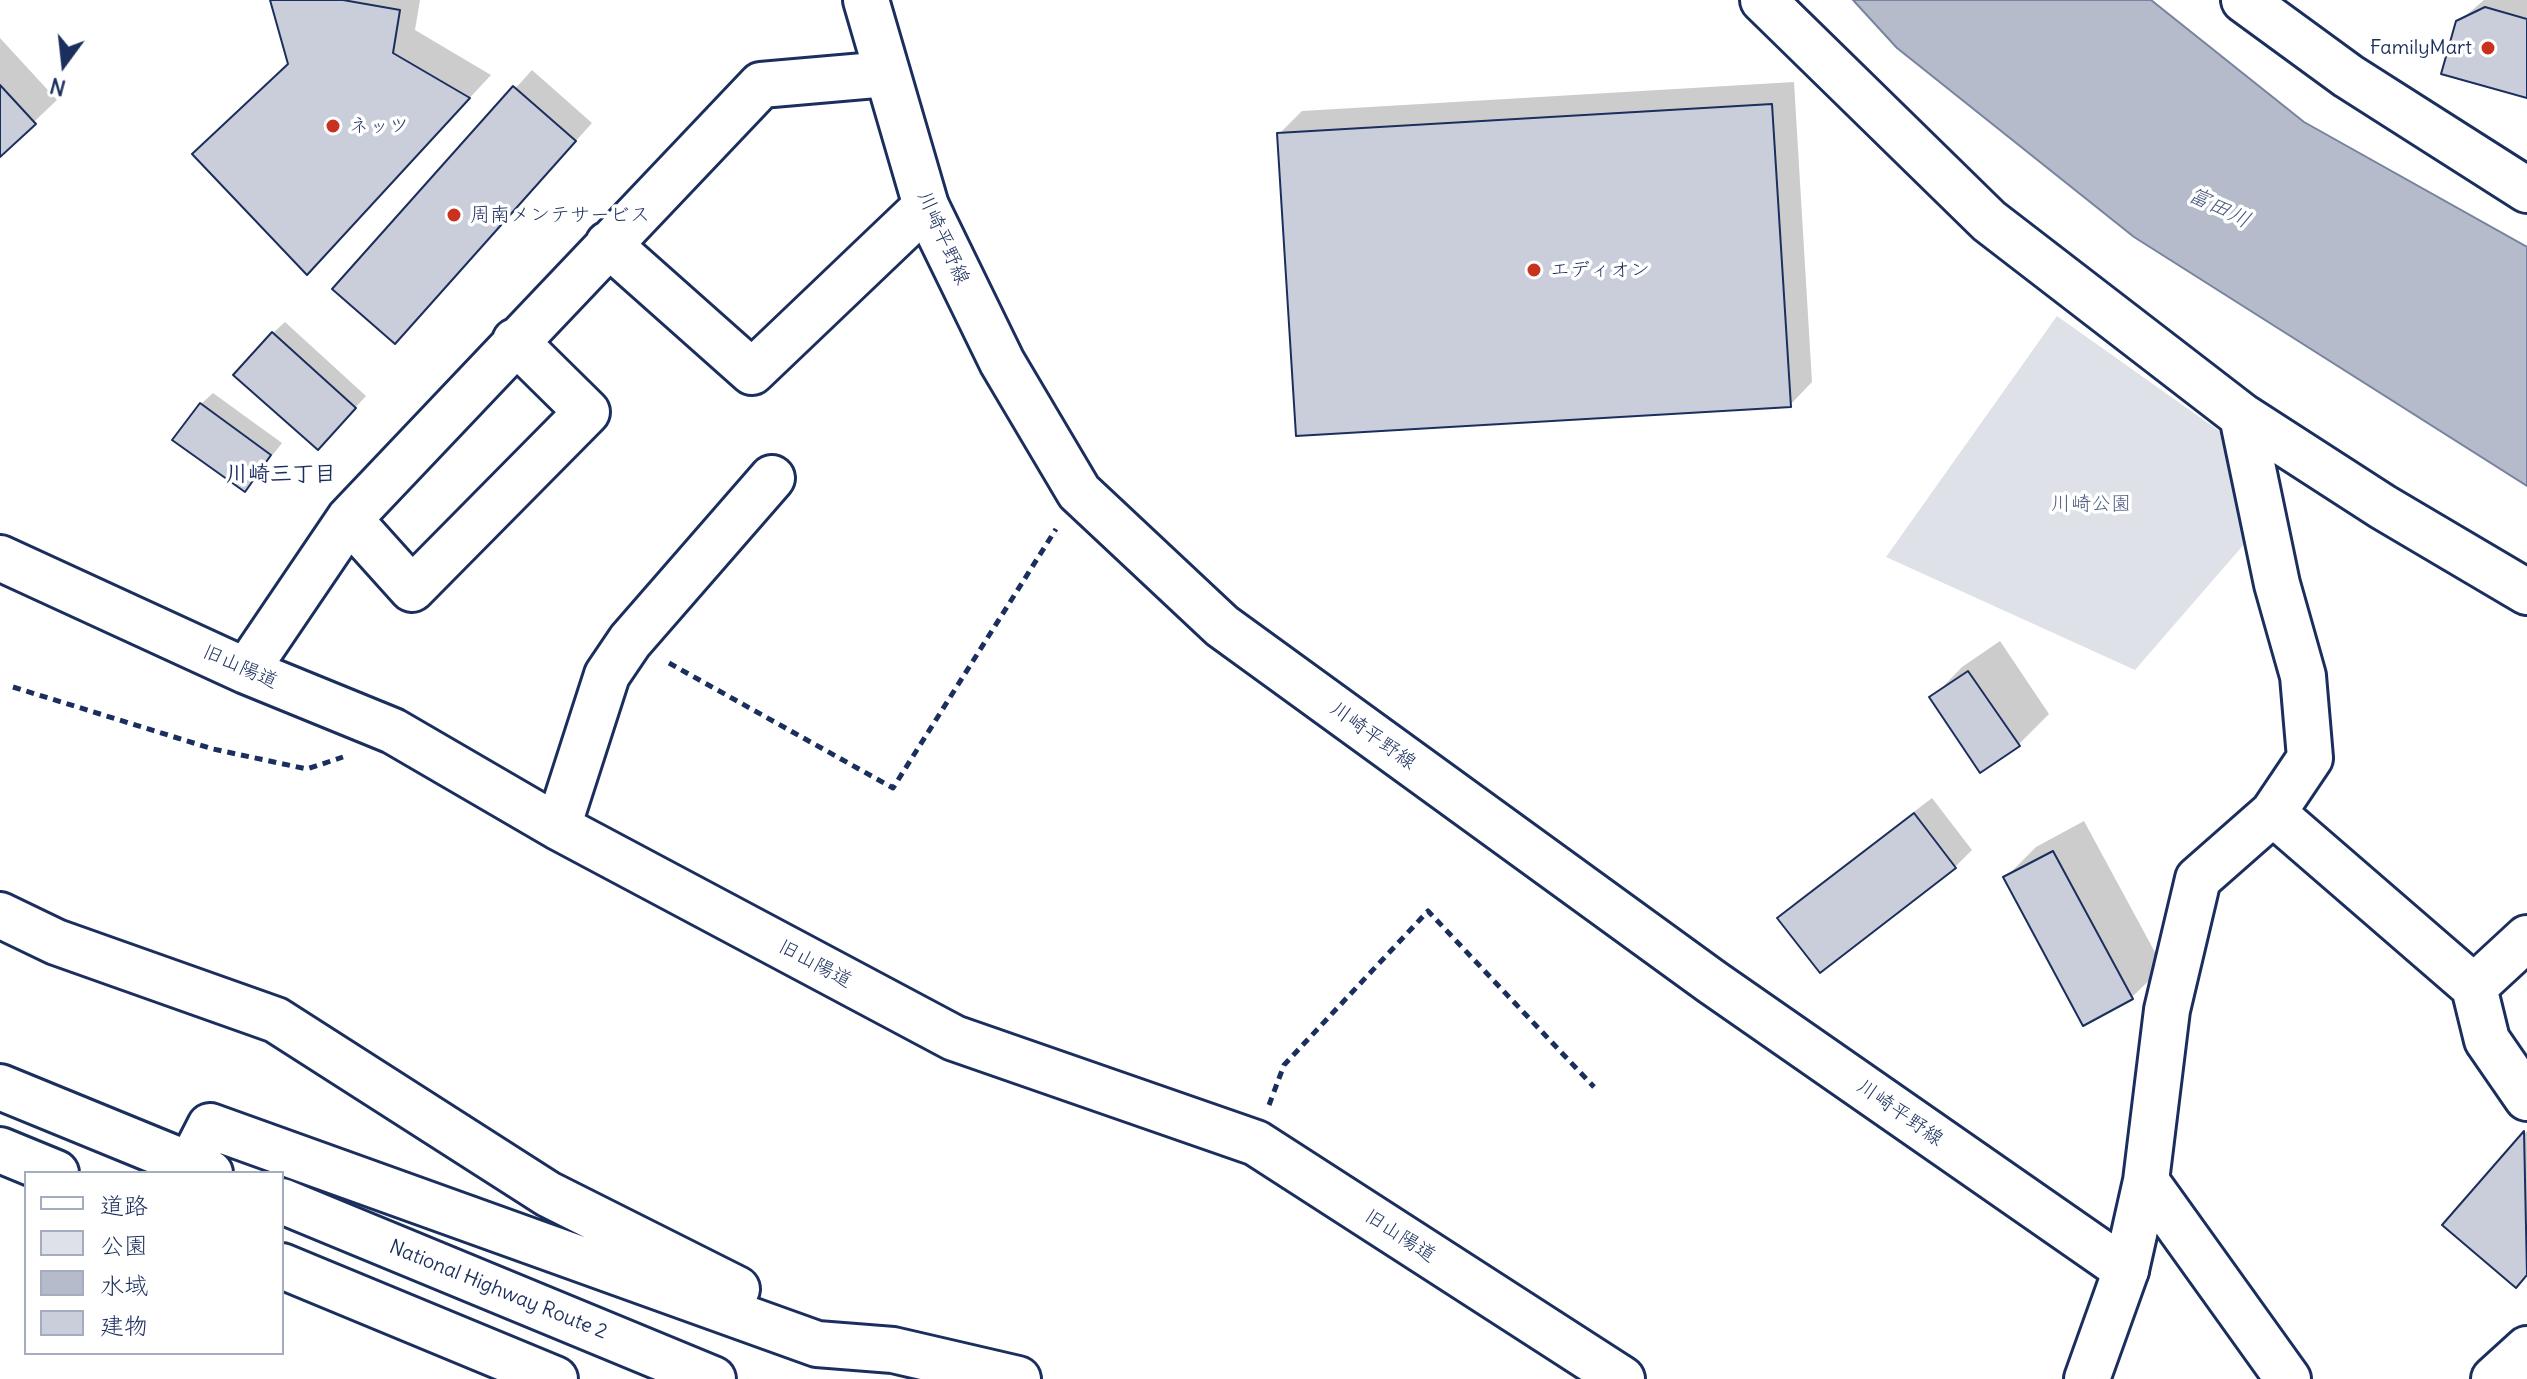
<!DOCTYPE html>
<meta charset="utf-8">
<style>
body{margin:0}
#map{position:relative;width:2527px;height:1379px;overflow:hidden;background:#fff;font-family:Delius,"Klee One",sans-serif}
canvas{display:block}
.legend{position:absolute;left:24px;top:1171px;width:260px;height:184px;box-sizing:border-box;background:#fff;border:2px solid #a4acbf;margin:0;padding:10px 14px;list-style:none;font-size:24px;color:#1b2f5e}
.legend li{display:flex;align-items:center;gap:16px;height:40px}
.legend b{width:40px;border:2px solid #a4acbf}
.north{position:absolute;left:24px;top:24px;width:80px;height:80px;-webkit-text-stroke:6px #fff;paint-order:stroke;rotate:195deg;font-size:22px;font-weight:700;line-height:32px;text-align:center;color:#1b2f5e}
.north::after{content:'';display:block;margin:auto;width:28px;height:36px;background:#1b2f5e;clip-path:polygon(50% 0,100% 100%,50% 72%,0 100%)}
</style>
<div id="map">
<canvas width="2527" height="1379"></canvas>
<ul class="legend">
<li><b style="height:10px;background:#fff"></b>道路</li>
<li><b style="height:22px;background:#dee1e7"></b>公園</li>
<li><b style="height:22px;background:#b5bbca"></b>水域</li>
<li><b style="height:22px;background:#caceda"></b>建物</li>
</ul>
<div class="north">N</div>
</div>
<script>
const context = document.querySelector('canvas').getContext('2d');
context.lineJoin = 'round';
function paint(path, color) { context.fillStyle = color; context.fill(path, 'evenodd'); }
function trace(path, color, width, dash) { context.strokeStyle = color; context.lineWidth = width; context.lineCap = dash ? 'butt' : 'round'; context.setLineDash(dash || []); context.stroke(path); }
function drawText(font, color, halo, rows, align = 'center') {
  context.font = font + ' Delius,"Klee One",sans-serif'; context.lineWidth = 7; context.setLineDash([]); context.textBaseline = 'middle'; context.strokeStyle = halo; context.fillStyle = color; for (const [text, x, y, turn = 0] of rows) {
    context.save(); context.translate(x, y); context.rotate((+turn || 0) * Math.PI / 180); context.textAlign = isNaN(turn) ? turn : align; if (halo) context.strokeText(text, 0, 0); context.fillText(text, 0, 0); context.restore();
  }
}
paint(new Path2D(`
 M2057 316 2222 433 2252 535 2135 670 1886 557Z`), '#dee1e7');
const water = new Path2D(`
 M1853 0H2151L2304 122 2527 247V486L2134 237 1897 48Z`);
paint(water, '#b5bbca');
trace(water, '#77839f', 2);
paint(new Path2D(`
 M272 0H420L415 30 491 75 329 249 290 64Z
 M2484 0H2527V96L2458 22Z
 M0 38 57 100 0 154Z
 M532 70 592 123 412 324 335 289Z
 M1794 82 1812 382 1790 405 1279 134 1302 111Z
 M285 322 366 396 329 436 273 333Z
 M213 393 282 443 245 490 201 404Z
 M2000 641 2049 714 2019 744 1932 698 1962 667Z
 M1932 798 1972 850 1955 867 1780 918 1797 901Z
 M2084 821 2163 967 2132 997 2005 878 2036 847Z
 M2527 1131V1274L2516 1286 2445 1225Z`), '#0003');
const building = new Path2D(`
 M270 0H343L400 10 393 53 470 98 307 275 192 154 288 64Z
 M2485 7 2527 19V98L2441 74 2456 21Z
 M0 85 36 124 0 157Z
 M513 86 576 141 395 344 332 289Z
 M1772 104 1791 407 1296 436 1277 133Z
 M272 332 356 408 318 450 233 375Z
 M200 403 271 455 245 492 172 440Z
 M1968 671 2020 746 1980 773 1929 697Z
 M1914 813 1956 868 1820 973 1777 918Z
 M2053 851 2133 999 2083 1026 2003 877Z
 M2524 1131 2527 1275 2516 1288 2442 1225Z`);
paint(building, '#caceda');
trace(building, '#1b2f5e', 2);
const minor = new Path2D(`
 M1763 0 1989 221 2242 416 2383 507 2527 592
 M2244 0 2348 76 2527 190
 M608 244 752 372 926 206
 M349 519 412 589 587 412 515 341
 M0 558 246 671 393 731 558 827 954 1038 1256 1143 1622 1379
 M246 671 349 519 761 85 887 74
 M2273 813 2474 987 2487 1040 2527 1098
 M558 827 607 675 630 641 772 478
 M0 915 56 942 276 1020 548 1194 737 1289
 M2474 987 2527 938
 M190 1165 210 1126 817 1344 893 1350 1018 1379
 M2146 1181 2288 1379
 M2087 1379 2126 1270 2146 1181 2167 1010 2198 879 2273 813 2310 758 2303 676 2277 584 2242 416
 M2494 1379 2527 1349`);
const tertiary = new Path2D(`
 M866 0 926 206 1002 362 1079 492 1222 626 1712 982 2126 1270`);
const trunk = new Path2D(`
 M0 1087 210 1173
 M0 1150 56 1173
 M282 1201 713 1379
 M282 1266 555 1379`);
trace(minor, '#1b2f5e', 50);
trace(tertiary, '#1b2f5e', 50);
trace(trunk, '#1b2f5e', 50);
trace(new Path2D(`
 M669 663 893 788 1056 529
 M13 687 213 749 307 769 343 757
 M1269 1105 1284 1065 1428 911 1594 1087`), '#1b2f5e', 5, [8, 6]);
trace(minor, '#fff', 44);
trace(tertiary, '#fff', 44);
trace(trunk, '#fff', 44);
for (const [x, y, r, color] of [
 [2488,48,8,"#c8321e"],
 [333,126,8,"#c8321e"],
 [454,215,8,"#c8321e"],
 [1534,270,8,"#c8321e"]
]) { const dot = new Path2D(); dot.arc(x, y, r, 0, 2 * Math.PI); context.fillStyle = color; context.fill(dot); trace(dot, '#fff', 3); }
drawText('20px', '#1b2f5e', '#fff', [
 ["FamilyMart",2472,48,"right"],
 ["ネッツ",349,126],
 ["周南メンテサービス",470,215],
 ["エディオン",1550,270]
], 'left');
drawText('20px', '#1b2f5e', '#fff', [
 ["川崎平野線",943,238,66],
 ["旧山陽道",240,667,24],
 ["川崎平野線",1373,736,36],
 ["旧山陽道",815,964,28],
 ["川崎平野線",1900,1113,35],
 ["旧山陽道",1400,1236,33],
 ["National Highway Route 2",498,1290,22]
]);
drawText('20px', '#4c5c80', '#fff', [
 ["川崎公園",2091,504]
]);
drawText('italic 22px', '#49597e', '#fff', [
 ["富田川",2219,208,26]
]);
drawText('bold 22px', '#1b2f5e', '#fff', [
 ["川崎三丁目",281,475]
]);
</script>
